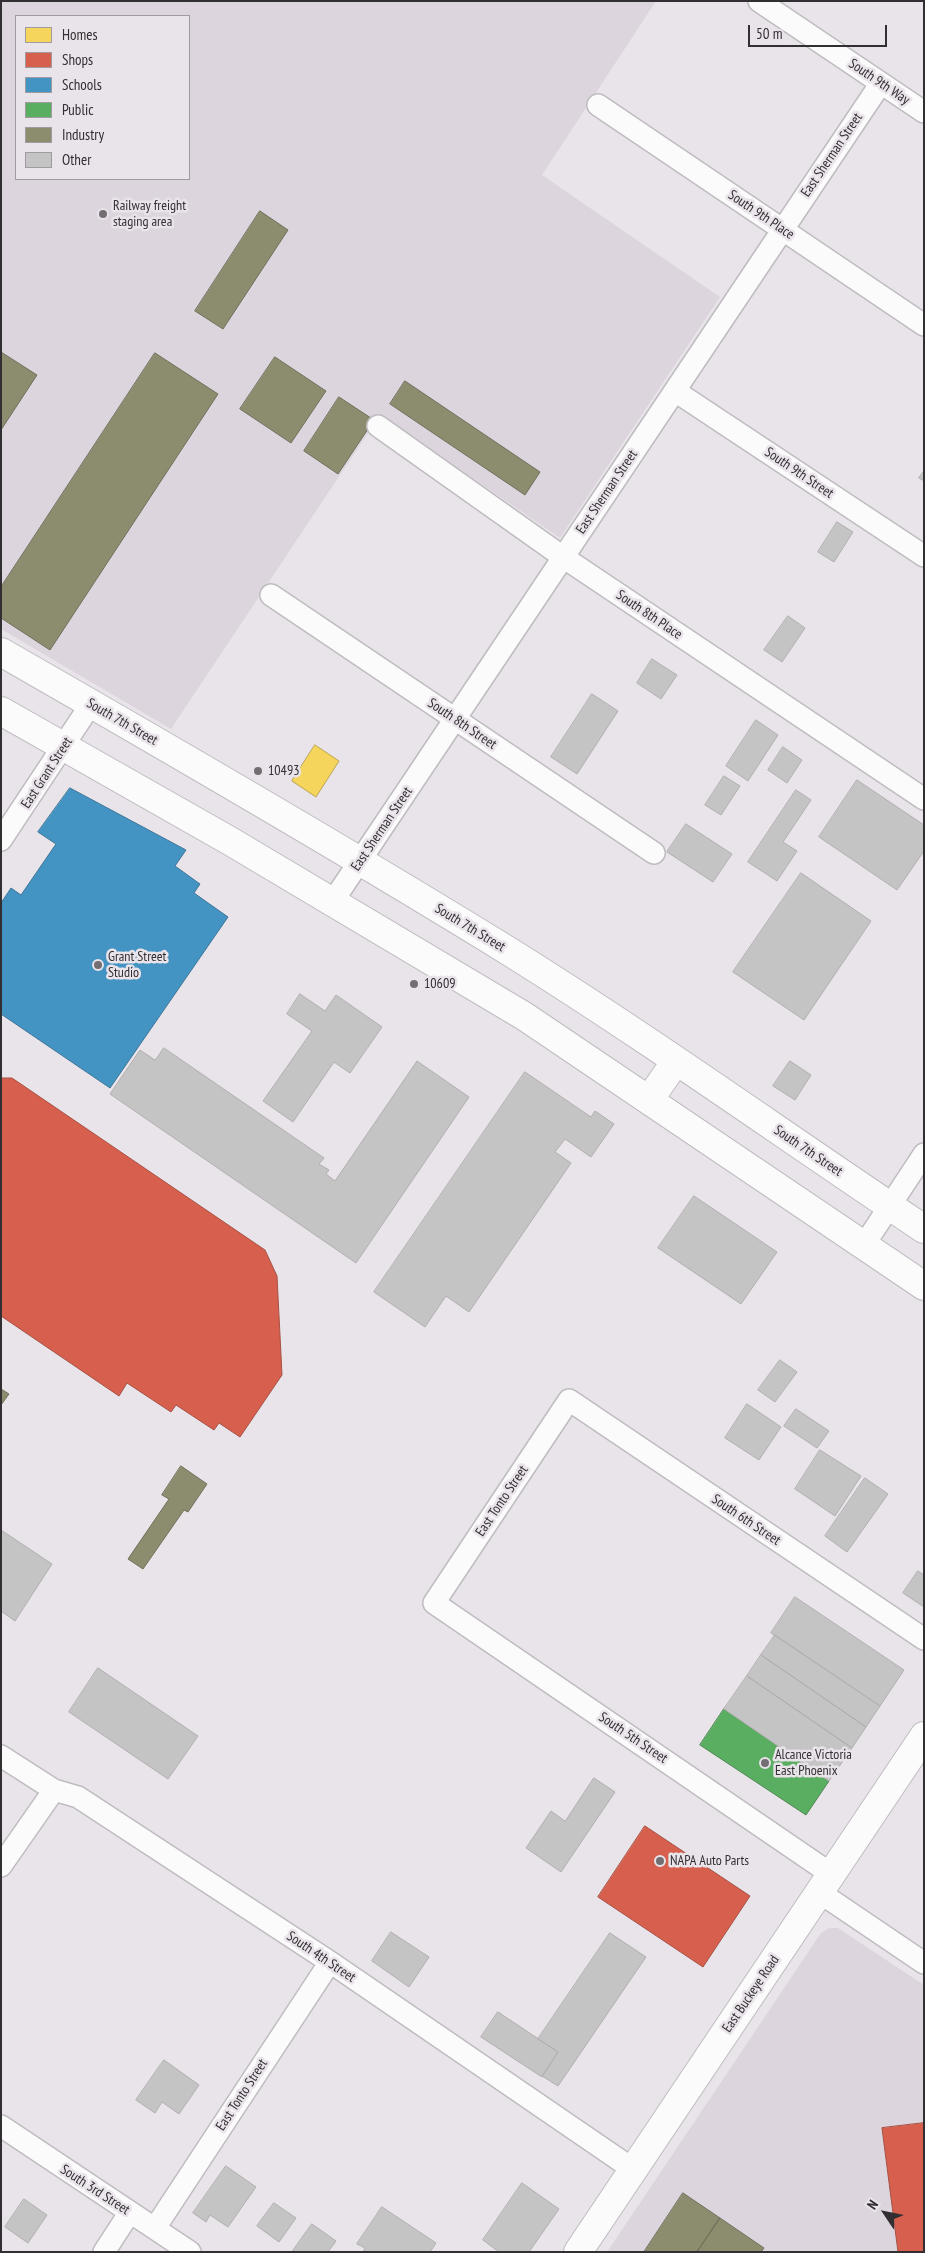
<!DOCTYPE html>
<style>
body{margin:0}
#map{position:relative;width:925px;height:2253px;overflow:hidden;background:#e8e4e9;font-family:"PT Sans Narrow",sans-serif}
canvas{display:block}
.frame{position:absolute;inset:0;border:2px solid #322f32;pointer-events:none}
.legend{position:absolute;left:15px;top:15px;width:175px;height:165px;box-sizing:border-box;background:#e9e3ea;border:1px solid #a09ba0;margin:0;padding:6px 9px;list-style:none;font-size:15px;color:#322f32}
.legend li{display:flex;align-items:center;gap:10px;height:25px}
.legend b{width:25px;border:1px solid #a09ba0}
.north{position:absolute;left:860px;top:2188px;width:50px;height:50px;-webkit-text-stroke:4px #e9e3ea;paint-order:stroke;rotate:304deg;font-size:14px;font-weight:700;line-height:20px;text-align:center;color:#322f32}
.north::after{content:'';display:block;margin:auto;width:18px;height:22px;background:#322f32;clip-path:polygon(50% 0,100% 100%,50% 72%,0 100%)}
.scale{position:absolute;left:748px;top:25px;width:139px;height:22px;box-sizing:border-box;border:2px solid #322f32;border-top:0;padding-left:6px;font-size:15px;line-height:18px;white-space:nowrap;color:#322f32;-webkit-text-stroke:4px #e9e3ea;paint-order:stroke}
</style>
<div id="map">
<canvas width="925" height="2253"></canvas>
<div class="frame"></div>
<ul class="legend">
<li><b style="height:14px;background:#f6d55c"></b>Homes</li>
<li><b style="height:14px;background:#d6604d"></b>Shops</li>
<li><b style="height:14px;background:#4393c3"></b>Schools</li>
<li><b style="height:14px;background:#5aae61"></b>Public</li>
<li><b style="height:14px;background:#8c8c6e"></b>Industry</li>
<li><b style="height:14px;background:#c5c4c5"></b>Other</li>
</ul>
<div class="north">N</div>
<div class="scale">50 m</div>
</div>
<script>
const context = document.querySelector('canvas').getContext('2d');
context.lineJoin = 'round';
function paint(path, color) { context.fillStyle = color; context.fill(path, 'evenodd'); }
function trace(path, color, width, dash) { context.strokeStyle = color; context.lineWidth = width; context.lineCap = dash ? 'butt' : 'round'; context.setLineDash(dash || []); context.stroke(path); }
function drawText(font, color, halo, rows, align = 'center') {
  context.font = font + ' "PT Sans Narrow",sans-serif'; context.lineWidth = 5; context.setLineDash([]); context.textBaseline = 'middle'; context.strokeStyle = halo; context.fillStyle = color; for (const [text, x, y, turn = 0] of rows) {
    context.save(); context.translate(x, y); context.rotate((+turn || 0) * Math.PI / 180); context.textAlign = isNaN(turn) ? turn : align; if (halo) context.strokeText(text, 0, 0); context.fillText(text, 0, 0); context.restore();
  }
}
paint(new Path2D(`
 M1 1H656L542 175 720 297 560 538 380 415 171 729 1 629ZM16 16H189V179H16Z
 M829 1928H838L924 1985V2252H607L821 1933Z`), '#ddd5de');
const homes = new Path2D(`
 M315 745 339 761 316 797 292 781Z`);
paint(homes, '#f6d55c');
trace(homes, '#bba34f', 1);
const shops = new Path2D(`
 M1 1078H12L265 1250 277 1276 282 1375 240 1437 219 1423 214 1430 176 1405 171 1412 127 1383 119 1396 1 1316Z
 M645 1826 750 1896 703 1967 598 1897Z
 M924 2123V2252H898L882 2128Z`);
paint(shops, '#d6604d');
trace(shops, '#a55145', 1);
const schools = new Path2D(`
 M70 788 186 850 175 866 200 884 194 893 228 917 110 1088 1 1014V903L11 888 21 895 56 844 38 832Z`);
paint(schools, '#4393c3');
trace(schools, '#3e7598', 1);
const public = new Path2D(`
 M724 1709 829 1781 806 1815 700 1745Z`);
paint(public, '#5aae61');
trace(public, '#4e8853', 1);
const industry = new Path2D(`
 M260 211 288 230 223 329 195 311Z
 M1 352 37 375 1 430Z
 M155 353 218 394 50 650 1 618V587Z
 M275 357 326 391 291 443 240 409Z
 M405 381 540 472 525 495 390 404Z
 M339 397 374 420 338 474 304 451Z
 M1 1389 9 1394 1 1405Z
 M181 1466 207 1484 188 1512 184 1510 143 1569 128 1559 169 1499 162 1495Z
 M683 2193 720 2218 697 2252H644Z
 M720 2218 764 2248 761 2252H697Z`);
paint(industry, '#8c8c6e');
trace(industry, '#71705c', 1);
const building = new Path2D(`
 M924 471V481L919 478Z
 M837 522 853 532 834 562 818 552Z
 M788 616 805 628 782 662 764 650Z
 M652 659 677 675 661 699 637 683Z
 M592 694 618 711 577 774 551 757Z
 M756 720 778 735 748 781 726 766Z
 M783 747 802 760 787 783 768 770Z
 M724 776 740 786 721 815 705 805Z
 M857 780 924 825V851L897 890 819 837Z
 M796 790 811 800 783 842 797 851 777 881 748 862Z
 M686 824 732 854 713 882 667 852Z
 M801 873 871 921 804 1020 733 972Z
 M300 994 325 1011 336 995 382 1027 350 1073 334 1062 293 1122 263 1101 312 1031 287 1014Z
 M164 1048 324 1158 319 1164 329 1170 326 1174 335 1181 417 1061 469 1097 356 1263 110 1094 140 1050 155 1060Z
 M790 1061 811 1075 795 1100 773 1086Z
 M525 1072 591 1117 595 1111 614 1124 591 1157 565 1139 555 1152 571 1163 469 1312 446 1296 425 1327 374 1292Z
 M694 1196 777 1252 741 1304 658 1248Z
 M780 1360 797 1372 775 1402 758 1390Z
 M747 1404 781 1427 759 1460 725 1438Z
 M796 1409 829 1431 817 1448 784 1426Z
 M820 1450 861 1476 835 1516 795 1489Z
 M865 1478 888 1494 847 1552 825 1536Z
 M1 1530 52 1564 15 1621 1 1611Z
 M918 1571 924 1575V1607L903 1593Z
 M795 1597 904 1670 880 1706 771 1633Z
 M775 1635 880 1706 866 1727 761 1655Z
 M761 1655 866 1727 852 1748 747 1676Z
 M98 1668 198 1736 168 1779 69 1712Z
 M747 1676 852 1748 829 1781 724 1709Z
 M594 1778 615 1792 561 1872 526 1848 551 1811 565 1821Z
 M391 1932 429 1957 409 1987 372 1961Z
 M610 1933 646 1957 558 2086 542 2076 558 2052 538 2039Z
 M498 2012 558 2052 542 2077 481 2037Z
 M164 2060 199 2085 179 2114 162 2102 155 2113 136 2100Z
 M226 2166 256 2187 228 2227 210 2215 206 2222 193 2213Z
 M522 2183 559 2209 529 2252H499L483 2240Z
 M24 2199 47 2215 28 2243 5 2227Z
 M274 2203 296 2218 279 2242 257 2226Z
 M382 2207 436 2243 430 2252H363L365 2248 357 2244Z
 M312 2224 336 2241 328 2252H292Z`);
paint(building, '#c5c4c5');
trace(building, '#b0aeaf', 1);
const minor = new Path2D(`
 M759 1 924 112
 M598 105 924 325
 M675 391 924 556
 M378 426 563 557 924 799
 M271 595 654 853
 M1 840 91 704
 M333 901 881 83
 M864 1245 924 1154
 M1 1756 54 1790 78 1797 330 1962 634 2170
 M1 1866 54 1790
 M831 1874 434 1603 569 1400 924 1639
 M819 1892 924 1963
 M1 2126 190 2252
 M155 2228 330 1962
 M104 2252 130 2212`);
const secondary = new Path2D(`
 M578 2252 924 1736`);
const primary = new Path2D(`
 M1 652C172 750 343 849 510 952 651 1040 786 1137 924 1229
 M1 711 230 841 524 1016 924 1286
 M649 1100 676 1061`);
trace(minor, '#bfbcc0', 24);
trace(secondary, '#bfbcc0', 30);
trace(primary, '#bfbcc0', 30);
trace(minor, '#fcfbfc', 21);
trace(secondary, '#fcfbfc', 28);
trace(primary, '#fcfbfc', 28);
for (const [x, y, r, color] of [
 [103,214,5,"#726e72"],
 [258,771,5,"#726e72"],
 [98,965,5,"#726e72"],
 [414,984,5,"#726e72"],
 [765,1763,5,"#726e72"],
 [660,1861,5,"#726e72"]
]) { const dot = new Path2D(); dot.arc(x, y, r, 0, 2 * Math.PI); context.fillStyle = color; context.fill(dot); trace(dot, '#e9e3ea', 2); }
drawText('14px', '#322f32', '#e9e3ea', [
 ["South 9th Way",879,82,34],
 ["East Sherman Street",832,155,-56],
 ["South 9th Place",761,215,34],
 ["South 9th Street",799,473,34],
 ["East Sherman Street",607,492,-56],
 ["South 8th Place",649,615,34],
 ["South 7th Street",122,722,30],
 ["South 8th Street",462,724,34],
 ["East Grant Street",47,773,-57],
 ["East Sherman Street",382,829,-56],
 ["South 7th Street",470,928,31],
 ["South 7th Street",808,1151,34],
 ["East Tonto Street",502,1501,-56],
 ["South 6th Street",746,1520,34],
 ["South 5th Street",633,1738,34],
 ["South 4th Street",321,1957,34],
 ["East Buckeye Road",751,1994,-56],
 ["East Tonto Street",242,2095,-57],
 ["South 3rd Street",95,2190,33]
]);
drawText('14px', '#322f32', '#e9e3ea', [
 ["Railway freight",113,206],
 ["staging area",113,222],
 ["10493",268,771],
 ["Grant Street",108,957],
 ["Studio",108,973],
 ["10609",424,984],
 ["Alcance Victoria",775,1755],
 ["East Phoenix",775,1771],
 ["NAPA Auto Parts",670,1861]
], 'left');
</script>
